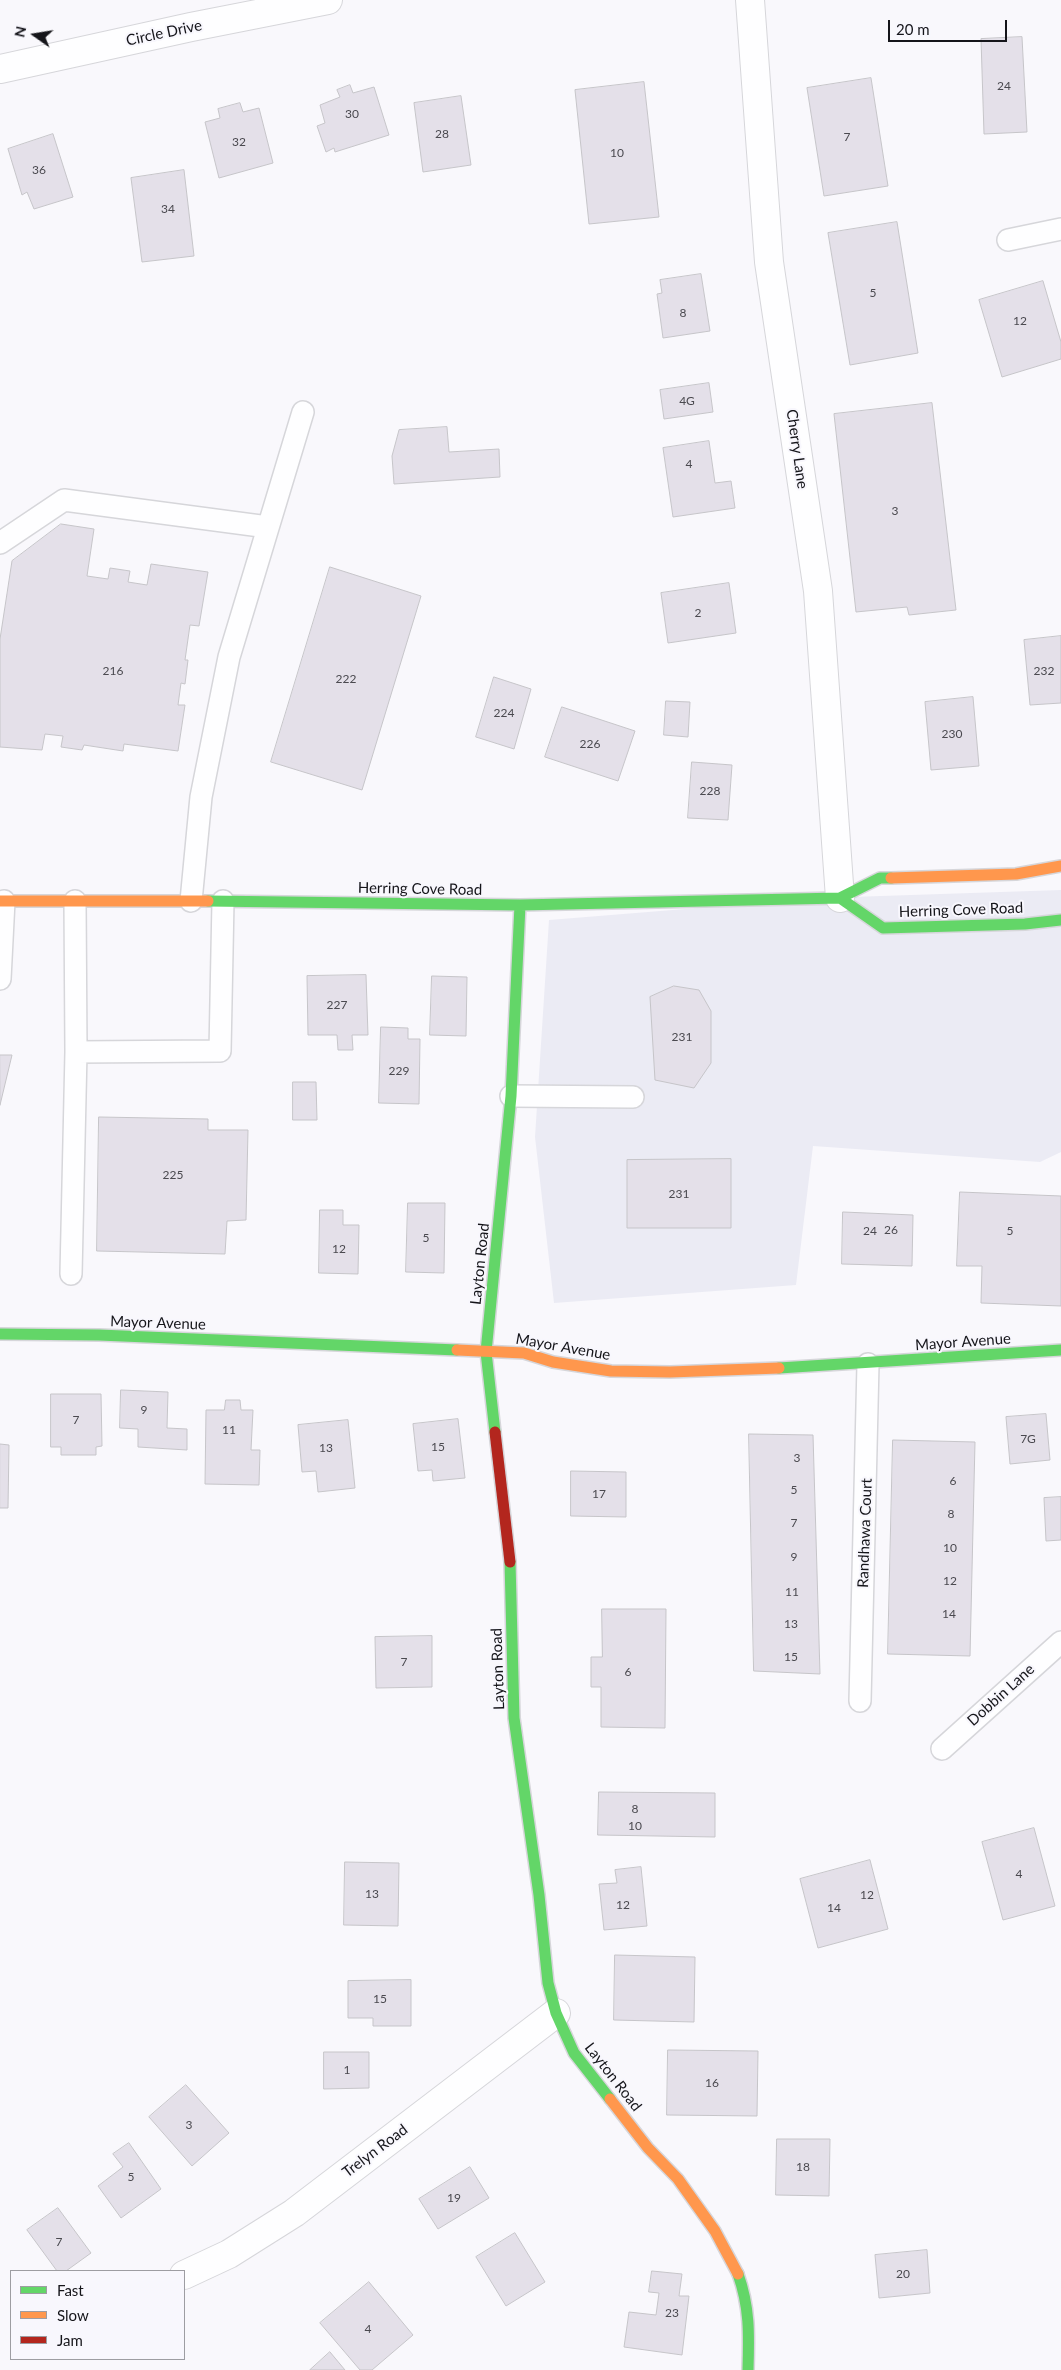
<!DOCTYPE html>
<style>
body{margin:0}
#map{position:relative;width:1061px;height:2370px;overflow:hidden;background:#f9f8fc;font-family:Lato,sans-serif}
canvas{display:block}
.legend{position:absolute;left:10px;top:2270px;width:175px;height:90px;box-sizing:border-box;background:#f8f7fd;border:1px solid #9d9da2;margin:0;padding:6px 9px;list-style:none;font-size:15px;color:#15151a}
.legend li{display:flex;align-items:center;gap:10px;height:25px}
.legend b{width:25px;border:1px solid #9d9da2}
.north{position:absolute;left:10px;top:10px;width:50px;height:50px;-webkit-text-stroke:4px #f8f7fd;paint-order:stroke;rotate:283deg;font-size:14px;font-weight:700;line-height:20px;text-align:center;color:#15151a}
.north::after{content:'';display:block;margin:auto;width:18px;height:22px;background:#15151a;clip-path:polygon(50% 0,100% 100%,50% 72%,0 100%)}
.scale{position:absolute;left:888px;top:20px;width:119px;height:22px;box-sizing:border-box;border:2px solid #15151a;border-top:0;padding-left:6px;font-size:15px;line-height:18px;white-space:nowrap;color:#15151a;-webkit-text-stroke:4px #f8f7fd;paint-order:stroke}
</style>
<div id="map">
<canvas width="1061" height="2370"></canvas>
<ul class="legend">
<li><b style="height:6px;background:#63d668"></b>Fast</li>
<li><b style="height:6px;background:#ff974d"></b>Slow</li>
<li><b style="height:6px;background:#b3261e"></b>Jam</li>
</ul>
<div class="north">N</div>
<div class="scale">20 m</div>
</div>
<script>
const context = document.querySelector('canvas').getContext('2d');
context.lineJoin = 'round';
function paint(path, color) { context.fillStyle = color; context.fill(path, 'evenodd'); }
function trace(path, color, width, dash) { context.strokeStyle = color; context.lineWidth = width; context.lineCap = dash ? 'butt' : 'round'; context.setLineDash(dash || []); context.stroke(path); }
function drawText(font, color, halo, rows, align = 'center') {
  context.font = font + ' Lato,sans-serif'; context.lineWidth = 4; context.setLineDash([]); context.textBaseline = 'middle'; context.strokeStyle = halo; context.fillStyle = color; for (const [text, x, y, turn = 0] of rows) {
    context.save(); context.translate(x, y); context.rotate((+turn || 0) * Math.PI / 180); context.textAlign = isNaN(turn) ? turn : align; if (halo) context.strokeText(text, 0, 0); context.fillText(text, 0, 0); context.restore();
  }
}
paint(new Path2D(`
 M1061 890V1152L1040 1162 813 1146 796 1285 554 1303 535 1137 549 920 821 898Z`), '#ebebf4');
const building = new Path2D(`
 M1022 37 1027 132 984 134 981 39Z
 M871 78 888 186 824 196 807 88Z
 M644 82 659 217 589 224 575 90Z
 M350 85 353 93 374 87 389 135 335 152 334 148 326 152 317 126 325 123 320 105 340 97 337 90Z
 M461 96 471 165 423 172 414 103Z
 M240 103 243 112 259 108 273 163 219 178 205 122 220 118 218 109Z
 M53 134 73 197 34 209 27 192 22 195 8 149Z
 M184 170 194 256 142 262 131 178Z
 M897 222 918 353 850 365 828 233Z
 M701 274 710 331 663 338 657 294 662 293 660 280Z
 M1043 281 1061 342V359L1002 377 979 300Z
 M709 383 713 412 664 419 660 390Z
 M932 403 956 610 909 615 907 607 856 612 834 414Z
 M447 427 449 452 499 449 500 477 394 484 392 456 399 430Z
 M709 441 715 483 731 481 735 508 673 517 663 448Z
 M61 524 94 529 87 576 108 579 110 568 130 571 128 582 147 585 151 564 208 572 199 626 190 625 185 660H188L185 684 181 683 178 705H185L178 751 124 744 123 751 84 745 82 750 61 747 63 736 45 734 42 750 0 747V639L12 561Z
 M330 567 421 596 362 790 271 762Z
 M729 583 736 633 668 643 661 593Z
 M1061 636V703L1030 705 1024 640Z
 M494 677 531 689 514 749 476 737Z
 M973 697 979 766 931 770 925 702Z
 M666 701 690 702 688 737 664 735Z
 M562 707 635 731 618 781 545 757Z
 M692 762 732 765 728 820 688 818Z
 M366 975 368 1035H352L353 1050H338L337 1035H308L307 976Z
 M432 976 467 977 466 1036 430 1035Z
 M674 986 699 990 711 1011V1063L694 1088 655 1080 650 997Z
 M381 1027 408 1028V1039H420L419 1104 379 1103Z
 M0 1055H12L0 1105Z
 M293 1082H316L317 1120H293Z
 M99 1117 208 1119V1130H248L246 1220 227 1221 225 1254 97 1251Z
 M731 1159V1228H627V1160Z
 M960 1192 1061 1196V1306L981 1303 982 1266H957Z
 M408 1203H445L444 1273 406 1272Z
 M320 1210H343V1225H359L358 1274 319 1273Z
 M843 1212 913 1215 912 1266 842 1264Z
 M121 1390 168 1392 167 1428 187 1429V1450L138 1447V1429L120 1428Z
 M51 1394H101L102 1446 96 1447V1455H61V1447H51Z
 M226 1400H240L241 1410H253L251 1450H260L259 1485 205 1484 206 1410H224Z
 M1046 1414 1050 1460 1010 1464 1006 1417Z
 M458 1419 465 1478 433 1481 432 1470 418 1471 413 1424Z
 M348 1420 355 1488 318 1492 316 1471 302 1472 298 1425Z
 M749 1434 813 1435 820 1674 754 1671Z
 M893 1440 975 1442 970 1656 888 1654Z
 M0 1444 9 1445 8 1508H0Z
 M571 1471 626 1472V1517L571 1516Z
 M1061 1497V1540L1046 1541 1044 1498Z
 M602 1609H666L665 1728 601 1727V1687H591V1657H602Z
 M432 1636V1687L376 1688 375 1637Z
 M599 1792 715 1793V1837L598 1835Z
 M1034 1828 1055 1906 1003 1920 982 1842Z
 M870 1860 888 1929 818 1948 800 1879Z
 M345 1862 399 1863 398 1926 344 1925Z
 M641 1867 647 1926 604 1930 599 1884 617 1883 615 1870Z
 M615 1955 695 1957 694 2022 614 2020Z
 M411 1980V2026H373V2018H348V1981Z
 M668 2050 758 2051 757 2116 667 2115Z
 M324 2052H369V2088L324 2089Z
 M186 2085 229 2133 192 2166 149 2117Z
 M777 2139H830L829 2196 776 2195Z
 M129 2143 161 2189 121 2218 98 2186 123 2167 113 2154Z
 M470 2167 489 2198 438 2229 419 2199Z
 M58 2208 91 2253 66 2271H57L27 2230Z
 M515 2233 545 2282 506 2306 476 2257Z
 M927 2250 930 2293 879 2298 875 2255Z
 M652 2271 682 2274 679 2296H689L682 2355 624 2347 629 2312 656 2315 659 2293 649 2292Z
 M369 2282 413 2335 372 2370H360L320 2323Z
 M330 2352 345 2370H310Z`);
paint(building, '#e4e0e9');
trace(building, '#c6c5c9', 1);
const lane = new Path2D(`
 M1008 240 1061 229
 M0 543 64 500 268 527
 M191 901 201 797 229 657 303 412
 M0 979 4 901
 M76 1052 220 1051 223 901
 M511 1096 633 1097
 M71 1274 76 1052 75 901
 M860 1701 868 1364
 M942 1749 1061 1642`);
const street = new Path2D(`
 M750 0 769 262 818 591 840 898
 M0 69 191 27 328 0
 M184 2275 229 2254 294 2213 556 2013`);
const fast = new Path2D(`
 M840 898 883 928 1025 924 1061 920
 M208 901 520 905 840 898 880 878H891
 M0 1334 99 1335 457 1350
 M779 1368 1061 1350
 M495 1432 486 1352 511 1096 520 905
 M510 1562 514 1718 539 1895 548 1983 556 2013 574 2053 610 2099
 M738 2274C750 2308 749 2335 748 2370`);
const slow = new Path2D(`
 M891 878 1016 874 1061 866
 M0 901H208
 M457 1350 524 1353 553 1362 611 1371 670 1372 779 1368
 M610 2099 648 2148 678 2179 715 2231 738 2274`);
const jam = new Path2D(`
 M495 1432 510 1562`);
trace(lane, '#d6d6da', 24);
trace(street, '#d6d6da', 30);
trace(fast, '#d6d6da', 14);
trace(slow, '#d6d6da', 14);
trace(jam, '#d6d6da', 14);
trace(lane, '#fefeff', 21);
trace(street, '#fefeff', 28);
trace(fast, '#63d668', 11);
trace(slow, '#ff974d', 11);
trace(jam, '#b3261e', 11);
drawText('12px', '#4a494f', null, [
 ["24",1004,86],
 ["30",352,114],
 ["28",442,134],
 ["7",847,137],
 ["32",239,142],
 ["10",617,153],
 ["36",39,170],
 ["34",168,209],
 ["5",873,293],
 ["8",683,313],
 ["12",1020,321],
 ["4G",687,401],
 ["4",689,464],
 ["3",895,511],
 ["2",698,613],
 ["216",113,671],
 ["232",1044,671],
 ["222",346,679],
 ["224",504,713],
 ["230",952,734],
 ["226",590,744],
 ["228",710,791],
 ["227",337,1005],
 ["231",682,1037],
 ["229",399,1071],
 ["225",173,1175],
 ["231",679,1194],
 ["26",891,1230],
 ["24",870,1231],
 ["5",1010,1231],
 ["5",426,1238],
 ["12",339,1249],
 ["9",144,1410],
 ["7",76,1420],
 ["11",229,1430],
 ["7G",1028,1439],
 ["15",438,1447],
 ["13",326,1448],
 ["3",797,1458],
 ["6",953,1481],
 ["5",794,1490],
 ["17",599,1494],
 ["8",951,1514],
 ["7",794,1523],
 ["10",950,1548],
 ["9",794,1557],
 ["12",950,1581],
 ["11",792,1592],
 ["14",949,1614],
 ["13",791,1624],
 ["15",791,1657],
 ["7",404,1662],
 ["6",628,1672],
 ["8",635,1809],
 ["10",635,1826],
 ["4",1019,1874],
 ["13",372,1894],
 ["12",867,1895],
 ["12",623,1905],
 ["14",834,1908],
 ["15",380,1999],
 ["1",347,2070],
 ["16",712,2083],
 ["3",189,2125],
 ["18",803,2167],
 ["5",131,2177],
 ["19",454,2198],
 ["7",59,2242],
 ["20",903,2274],
 ["23",672,2313],
 ["4",368,2329]
]);
drawText('15px', '#15151a', '#f8f7fd', [
 ["Circle Drive",164,33,-12],
 ["Cherry Lane",797,449,82],
 ["Herring Cove Road",420,889,1],
 ["Herring Cove Road",961,910,-2],
 ["Layton Road",480,1264,-84],
 ["Mayor Avenue",158,1323,2],
 ["Mayor Avenue",963,1342,-4],
 ["Mayor Avenue",563,1347,10],
 ["Randhawa Court",865,1533,-88],
 ["Layton Road",498,1669,-92],
 ["Dobbin Lane",1001,1695,-42],
 ["Layton Road",613,2077,52],
 ["Trelyn Road",375,2151,-37]
]);
</script>
